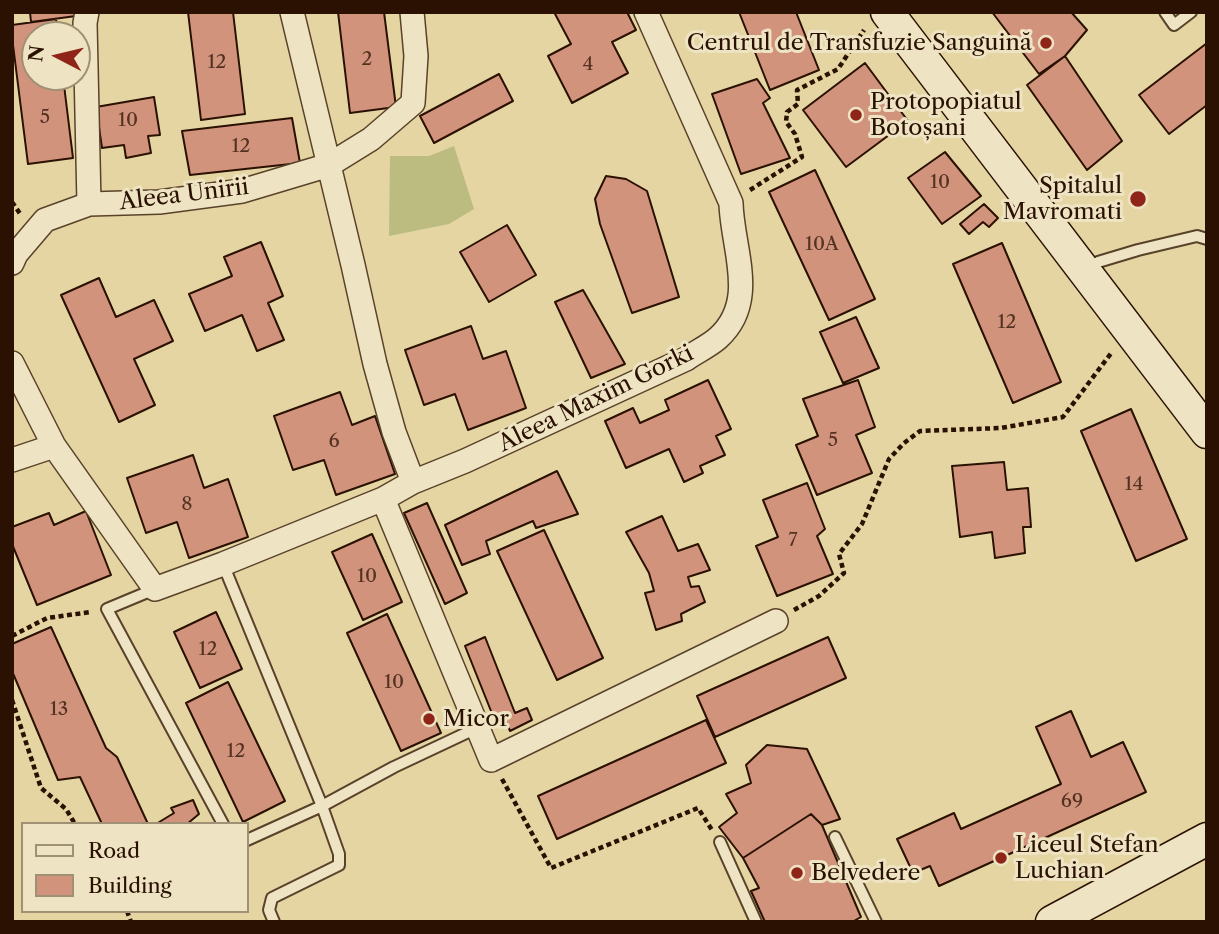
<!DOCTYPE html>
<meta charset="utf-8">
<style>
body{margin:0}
#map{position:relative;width:1219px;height:934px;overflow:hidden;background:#e5d5a3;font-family:"Libre Caslon Text",serif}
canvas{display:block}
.frame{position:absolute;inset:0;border:14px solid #2a1102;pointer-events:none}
.legend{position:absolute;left:21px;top:822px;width:228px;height:91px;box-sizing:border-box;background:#eee4c3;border:2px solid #a09076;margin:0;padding:9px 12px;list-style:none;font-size:21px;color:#2a1102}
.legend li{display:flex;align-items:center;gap:14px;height:35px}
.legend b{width:35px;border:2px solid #a09076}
.north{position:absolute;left:21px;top:21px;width:70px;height:70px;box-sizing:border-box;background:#eee4c3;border:2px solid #a09076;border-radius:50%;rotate:277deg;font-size:19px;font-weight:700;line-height:28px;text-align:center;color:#2a1102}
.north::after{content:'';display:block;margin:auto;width:24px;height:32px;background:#8f2418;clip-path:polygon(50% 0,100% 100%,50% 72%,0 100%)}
</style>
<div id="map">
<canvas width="1219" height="934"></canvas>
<div class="frame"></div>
<ul class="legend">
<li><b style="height:9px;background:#eee4c3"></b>Road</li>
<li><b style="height:19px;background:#d2937d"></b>Building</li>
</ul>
<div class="north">N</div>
</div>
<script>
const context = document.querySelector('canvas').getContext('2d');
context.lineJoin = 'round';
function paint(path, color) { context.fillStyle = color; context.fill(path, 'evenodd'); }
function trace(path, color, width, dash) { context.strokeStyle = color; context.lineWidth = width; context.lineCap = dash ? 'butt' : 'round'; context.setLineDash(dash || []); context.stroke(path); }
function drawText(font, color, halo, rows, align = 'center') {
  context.font = font + ' "Libre Caslon Text",serif'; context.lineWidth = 6; context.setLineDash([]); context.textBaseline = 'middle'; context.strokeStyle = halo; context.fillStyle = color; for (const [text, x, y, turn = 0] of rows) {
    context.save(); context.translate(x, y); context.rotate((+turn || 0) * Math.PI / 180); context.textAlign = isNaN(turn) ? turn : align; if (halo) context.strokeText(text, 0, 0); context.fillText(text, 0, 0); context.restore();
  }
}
paint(new Path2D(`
 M454 146 474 209 449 224 389 236 390 156H429Z`), '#bcbb80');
const building = new Path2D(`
 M30 12H75L76 16 31 22Z
 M188 12H233L245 114 201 120Z
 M338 12H384L396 107 350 113Z
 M554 12H627L636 30 612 42 628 73 572 103 548 56 571 44Z
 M739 12H796L819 70 770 90Z
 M992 12H1071L1087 30 1065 56 1039 74Z
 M56 19 58 35H35V77H63L73 158 28 164 12 37V25Z
 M1207 43V105L1169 134 1139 95Z
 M1065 56 1122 141 1087 170 1027 85Z
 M865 63 908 121 846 167 803 110Z
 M499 74 513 101 434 143 420 116Z
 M757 79 770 98 763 103 790 158 741 174 712 94Z
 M154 97 160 135 148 136 151 153 126 158 124 145 102 148 96 107Z
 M292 118 300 163 190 175 182 131Z
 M945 152 981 196 942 224 908 178Z
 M815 170 875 299 829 320 769 192Z
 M606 176 626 179 647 191 679 297 632 313 600 224 595 199Z
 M984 204 998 218 989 227 983 222 969 234 960 224Z
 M507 225 536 275 489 302 460 252Z
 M261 242 283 296 268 303 284 340 257 351 242 315 205 331 189 294 232 276 224 257Z
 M1002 243 1061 382 1013 403 953 264Z
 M99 278 116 317 154 300 173 341 134 359 155 405 119 422 61 295Z
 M583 290 625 364 591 378 555 302Z
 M856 317 879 368 843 383 820 332Z
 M471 326 483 359 506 351 526 408 468 430 455 394 424 405 405 350Z
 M708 380 731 429 716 436 725 455 700 466 703 473 684 482 669 449 626 468 605 421 633 408 640 423 669 410 665 400Z
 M858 380 875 427 856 435 872 473 817 495 796 445 818 436 803 399Z
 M340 392 352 425 375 416 395 474 336 495 324 460 293 470 274 416Z
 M1131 409 1187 539 1136 561 1081 431Z
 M193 455 204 488 228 479 248 537 189 558 177 522 146 533 127 478Z
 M1004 462 1007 490 1028 488 1031 527H1023L1025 553 995 558 992 532 960 537 952 466Z
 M557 471 578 514 536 528 533 521 486 541 490 554 462 565 445 525Z
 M807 483 825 529 817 536 833 574 777 596 756 546 778 537 763 500Z
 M427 503 467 593 445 604 404 513Z
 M86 511 111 575 37 605 12 544V527L49 513 54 525Z
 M662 516 678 551 698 544 710 570 688 577 691 587 699 586 705 602 681 614 682 621 656 630 645 593 654 591 649 573 626 532Z
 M544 530 603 658 557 680 497 551Z
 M372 534 402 602 363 620 332 552Z
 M216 612 242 669 200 688 174 632Z
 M387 614 441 733 401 751 347 633Z
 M51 627 106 748 117 757 148 824H102L80 777 58 780 12 671V644Z
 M485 637 515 713 527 708 532 720 510 731 505 719 495 721 465 646Z
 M828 637 846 678 715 737 697 696Z
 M228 682 285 801 243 822 186 703Z
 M1071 711 1091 757 1123 742 1146 792 939 886 930 866 913 873 897 839 954 813 961 829 1061 784 1036 727Z
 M706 720 726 763 557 839 538 796Z
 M767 745 807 749 840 819 822 825 811 814 743 858 719 827 737 813 726 794 751 783 746 765Z
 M193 800 199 814 187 824H156L174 813 171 808Z
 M811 814 822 825 861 917 852 922H765L751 891 759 888 743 858Z`);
paint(building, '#d2937d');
trace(building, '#2a1102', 2);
const lane = new Path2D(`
 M1165 12 1174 25 1191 12
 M1090 274 1098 262 1138 250 1197 236 1207 239
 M223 564 322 806 339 854V865L272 898 269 910 274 922
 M155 589 107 609 223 824
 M835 837 876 922
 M247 840 322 806 394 767 479 727
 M720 842 756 922`);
const street = new Path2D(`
 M87 12 85 23 89 204
 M292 12 353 265 375 364 394 432 413 482
 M12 263 16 254 45 220 89 204 159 202 242 191 329 165 371 139 413 103 416 56 412 12
 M12 363 54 446 155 589 223 564 383 499 413 482 465 461 686 359C696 352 709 346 718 338 759 301 732 249 731 203L646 12
 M12 460 54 446
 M383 499 491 760 776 621`);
const secondary = new Path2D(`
 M887 12 1207 432
 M1052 922 1207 839`);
trace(lane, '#59422a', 14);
trace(street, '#59422a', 26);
trace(secondary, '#2a1102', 35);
trace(new Path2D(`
 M750 190 802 157 795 134 786 122 787 112 798 104 797 90 838 69 864 30
 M12 202 21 215
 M794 610 819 596 844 573 839 554 862 524 889 459 904 443 920 431 1001 428 1063 417 1112 352
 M12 636 47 618 91 612
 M12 700 41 788 66 809 75 824
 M502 779 551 868 698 808 712 830
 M127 911 131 922`), '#2a1102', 4.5, [5, 3.5]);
trace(lane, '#eee4c3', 10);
trace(street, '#eee4c3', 23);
trace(secondary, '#eee4c3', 32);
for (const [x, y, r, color] of [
 [1046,43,7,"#8f2418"],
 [856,115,7,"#8f2418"],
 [1138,199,9,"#8f2418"],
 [429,719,7,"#8f2418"],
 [1001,858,7,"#8f2418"],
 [797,873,7,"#8f2418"]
]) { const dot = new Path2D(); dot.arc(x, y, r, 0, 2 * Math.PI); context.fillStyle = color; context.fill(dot); trace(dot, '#eee4c3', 2.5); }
drawText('19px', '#543221', null, [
 ["2",367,60],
 ["12",217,63],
 ["4",588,65],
 ["5",45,118],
 ["10",128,121],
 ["12",241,147],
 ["10",940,183],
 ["10A",822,245],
 ["12",1007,323],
 ["5",833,441],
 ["6",334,442],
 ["14",1134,485],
 ["8",187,505],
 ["7",793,541],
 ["10",367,577],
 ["12",208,650],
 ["10",394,683],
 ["13",59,710],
 ["12",236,752],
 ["69",1072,802]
]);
drawText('23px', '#2a1102', '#eee4c3', [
 ["Centrul de Transfuzie Sanguină",1032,43,"right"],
 ["Protopopiatul",870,102],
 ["Botoșani",870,128],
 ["Spitalul",1122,186,"right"],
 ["Mavromati",1122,212,"right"],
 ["Micor",443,719],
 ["Liceul Stefan",1015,845],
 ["Luchian",1015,871],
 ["Belvedere",811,873]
], 'left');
drawText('23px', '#2a1102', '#eee4c3', [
 ["Aleea Unirii",184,195,-7],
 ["Aleea Maxim Gorki",596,399,-26]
]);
</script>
